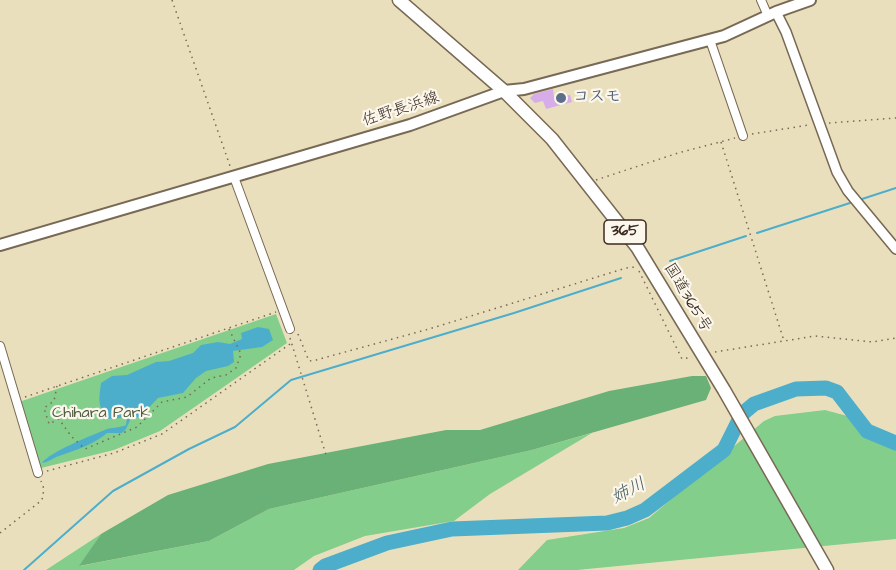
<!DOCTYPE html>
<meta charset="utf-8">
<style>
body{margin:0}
canvas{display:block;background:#eadfbc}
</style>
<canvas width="896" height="570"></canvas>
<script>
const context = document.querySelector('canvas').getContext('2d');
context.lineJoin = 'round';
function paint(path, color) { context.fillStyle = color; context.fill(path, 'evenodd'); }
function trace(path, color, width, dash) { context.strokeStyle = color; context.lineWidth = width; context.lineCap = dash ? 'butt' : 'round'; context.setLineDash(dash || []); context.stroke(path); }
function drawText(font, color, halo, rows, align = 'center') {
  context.font = font + ' "Architects Daughter","Klee One",sans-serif'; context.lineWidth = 4.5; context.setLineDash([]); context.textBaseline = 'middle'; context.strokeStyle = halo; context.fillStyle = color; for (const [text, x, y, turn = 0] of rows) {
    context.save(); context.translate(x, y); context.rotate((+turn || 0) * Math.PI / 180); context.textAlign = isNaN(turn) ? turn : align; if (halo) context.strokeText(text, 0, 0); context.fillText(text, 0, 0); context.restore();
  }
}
paint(new Path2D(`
 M276 314 287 343 160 431 114 450 41 468 19 402Z
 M825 410 851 417 869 438 896 449V539L577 570H518L547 540 624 528 649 518 764 421 775 416Z
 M592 433 490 494 454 521 365 536 314 556 294 570H46L101 534 80 566 209 541 269 509 532 450Z`), '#83ce8b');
paint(new Path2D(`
 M692 376H706L711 388 706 400 532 450 269 509 209 541 79 566 101 534 168 495 268 464 446 430H480L609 391Z`), '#6ab177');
paint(new Path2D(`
 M258 327 269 329 273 340 262 347 233 351 234 362 228 366 206 371 196 378 183 393 158 398 140 417 131 418 126 429 122 433H107C93 445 76 450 59 456 53 458 49 462 42 463 49 452 93 435 107 429 114 427 120 428 126 425L127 417 123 415 121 418 108 419C97 406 99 399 101 383L112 376 127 375 156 362 169 361 193 353 201 345 218 342 230 344 242 339 241 333Z`), '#4daecc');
trace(new Path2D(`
 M859 200 896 188
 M757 233 853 202
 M670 261 746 236
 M24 570 113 491 189 449 235 427 291 380 514 313 621 278`), '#4daecc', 2);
trace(new Path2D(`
 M320 570 325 566 387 543 452 529 607 523 627 518 645 510 724 450 742 414 754 404 796 389 826 388 837 392 867 431 896 443`), '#4daecc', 15);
paint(new Path2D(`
 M553 89 554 97 570 95 572 102 546 109 543 101 535 103 530 98 534 94Z`), '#d6ade9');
const minor = new Path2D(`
 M761 0 768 16
 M710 40 743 136
 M234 177 290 329
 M0 346 38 473`);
const tertiary = new Path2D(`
 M776 12 786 32 837 172 848 191 896 249`);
const secondary = new Path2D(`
 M0 245 410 125 504 91 524 89 724 36 776 12 810 0`);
const trunk = new Path2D(`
 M399 0 504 91 552 139 637 247 724 390 827 570`);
trace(minor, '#786955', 10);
trace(tertiary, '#786955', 12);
trace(secondary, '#786955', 14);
trace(trunk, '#786955', 15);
trace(new Path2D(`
 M172 0 230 166
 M829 123 896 118
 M752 134 809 125
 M721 142 784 341
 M596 180 678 153 735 138
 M639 271 682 359 692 357
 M298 334 309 361 316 360 429 329 626 268 636 267
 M290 338 326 455
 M715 352 815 336 873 342 896 338
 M57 386 54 401 44 408 49 424 59 419 71 436 85 449 137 427 162 402 187 397 211 378 226 375 236 368 241 354 228 327
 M25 397 276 312
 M47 471 114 453 162 434 290 344
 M0 533 42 500 44 489 41 481`), '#786955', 1.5, [1.5, 4.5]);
trace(minor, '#fff', 8);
trace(tertiary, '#fff', 9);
trace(secondary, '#fff', 10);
trace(trunk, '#fff', 12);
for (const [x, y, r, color] of [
 [561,98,6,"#5c6f8a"]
]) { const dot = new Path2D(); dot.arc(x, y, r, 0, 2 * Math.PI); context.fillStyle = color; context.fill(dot); trace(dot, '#fbf7ec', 2); }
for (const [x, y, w] of [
 [625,232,42]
]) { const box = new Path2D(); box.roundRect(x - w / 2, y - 12, w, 24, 4.5); context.fillStyle = '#fbf7ec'; context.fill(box); trace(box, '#3b2a1e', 1.5); }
drawText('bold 15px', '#3b2a1e', null, [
 ["365",625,232]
]);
drawText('bold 16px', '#4e5e75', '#fbf7ec', [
 ["コスモ",573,98]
], 'left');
drawText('16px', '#3b2a1e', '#fbf7ec', [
 ["佐野長浜線",401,110,-18],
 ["国道365号",687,298,59]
]);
drawText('16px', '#515b3f', '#fbf7ec', [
 ["Chihara Park",101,414]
]);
drawText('italic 18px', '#41585b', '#fbf7ec', [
 ["姉川",629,492,-27]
]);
</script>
